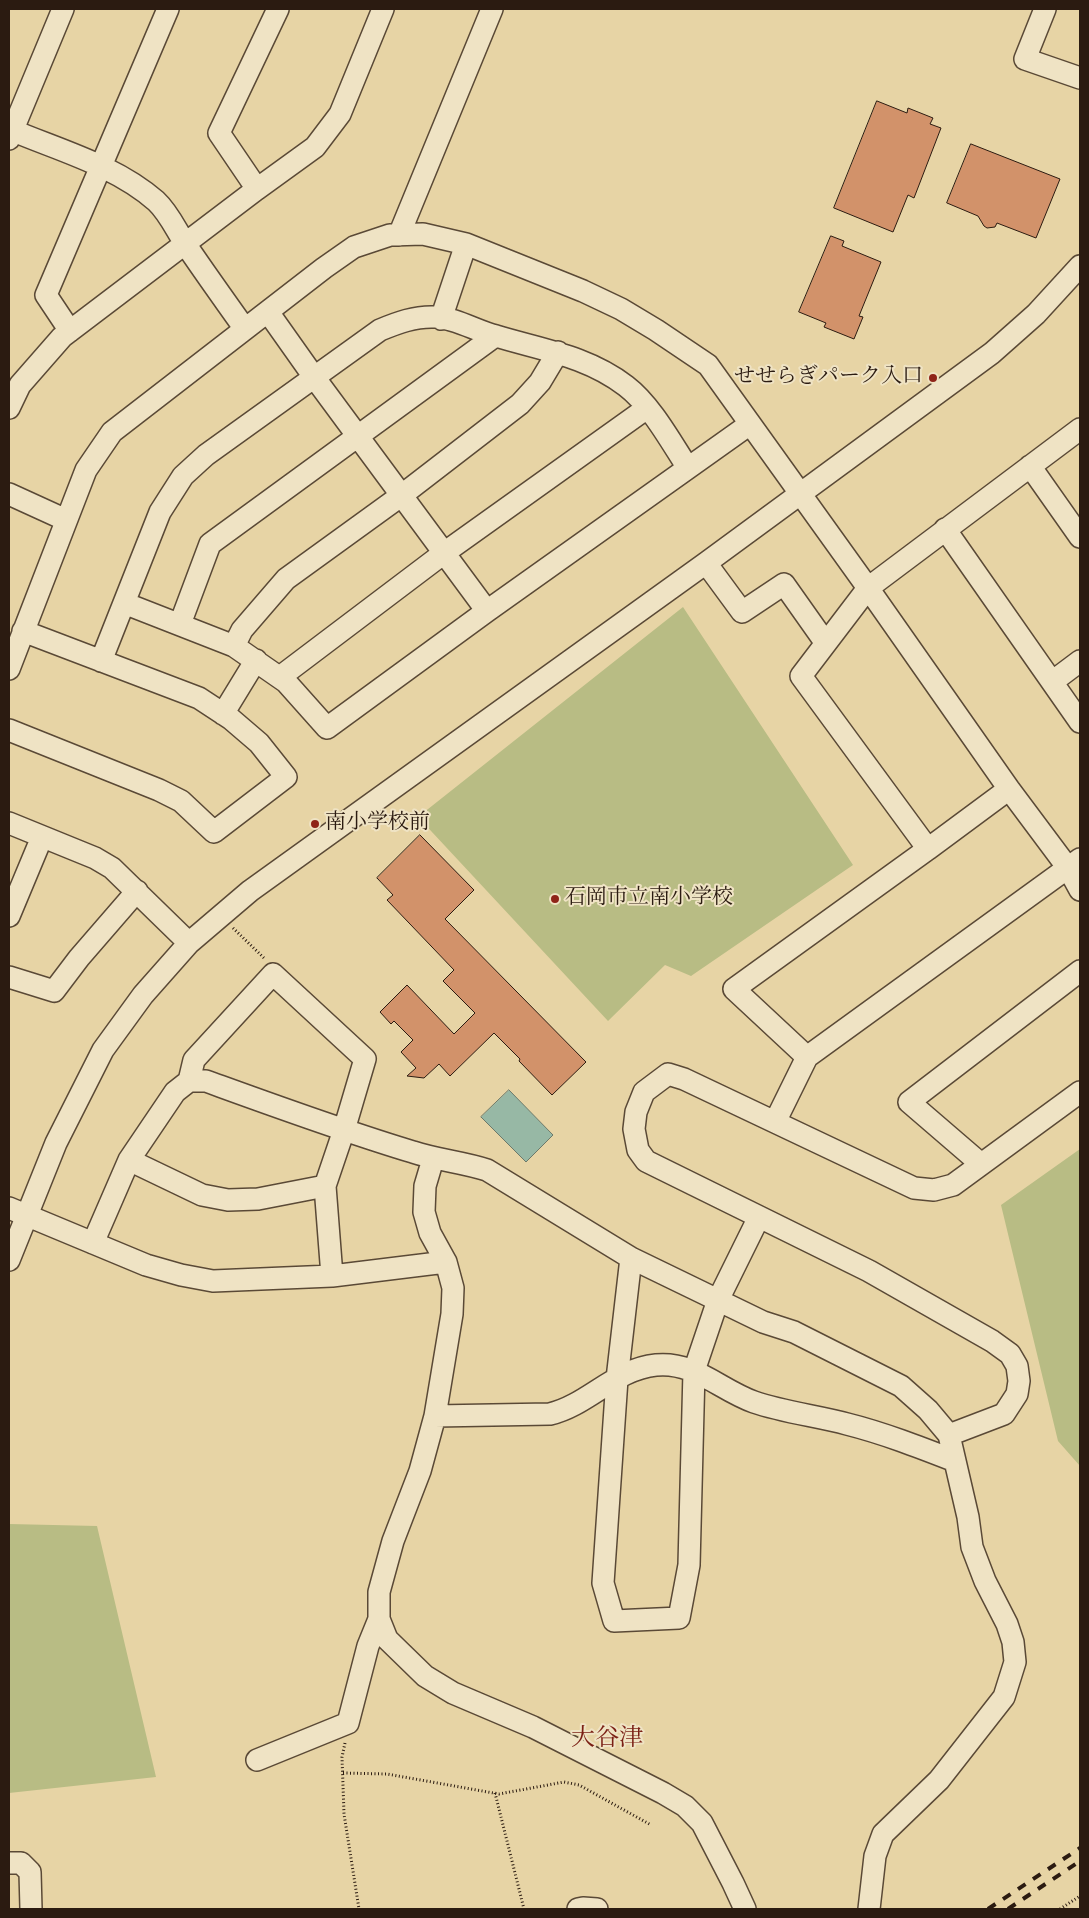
<!DOCTYPE html>
<meta charset="utf-8">
<style>
body{margin:0}
#map{position:relative;width:1089px;height:1918px;overflow:hidden;background:#e7d4a5;font-family:"IM FELL DW Pica",serif}
canvas{display:block}
.frame{position:absolute;inset:0;border:10px solid #2b1b11;pointer-events:none}
</style>
<div id="map">
<canvas width="1089" height="1918"></canvas>
<div class="frame"></div>
</div>
<script>
const context = document.querySelector('canvas').getContext('2d');
context.lineJoin = 'round';
function paint(path, color) { context.fillStyle = color; context.fill(path, 'evenodd'); }
function trace(path, color, width, dash) { context.strokeStyle = color; context.lineWidth = width; context.lineCap = dash ? 'butt' : 'round'; context.setLineDash(dash || []); context.stroke(path); }
function drawText(font, color, halo, rows, align = 'center') {
  context.font = font + ' "IM FELL DW Pica","Noto Serif JP",serif'; context.lineWidth = 4; context.setLineDash([]); context.textBaseline = 'middle'; context.strokeStyle = halo; context.fillStyle = color; for (const [text, x, y, turn = 0] of rows) {
    context.save(); context.translate(x, y); context.rotate((+turn || 0) * Math.PI / 180); context.textAlign = isNaN(turn) ? turn : align; if (halo) context.strokeText(text, 0, 0); context.fillText(text, 0, 0); context.restore();
  }
}
paint(new Path2D(`
 M683 607 853 865 691 976 665 965 608 1021 418 817Z
 M1080 1149V1466L1058 1441 1001 1205Z
 M9 1524 97 1526 156 1777 9 1793Z`), '#b8bc84');
const water = new Path2D(`
 M509 1090 553 1135 526 1162 481 1117Z`);
paint(water, '#97b8a5');
trace(water, '#6c796a', 1);
const building = new Path2D(`
 M877 101 907 113 908 108 933 118 930 124 941 128 914 198 908 195 893 232 834 208Z
 M971 144 1060 179 1036 238 997 223 995 227 987 228 984 226 978 216 947 203Z
 M831 236 844 241 842 246 881 262 859 316 863 317 854 339 824 327 826 323 799 312Z
 M420 835 474 890 445 919 586 1062 552 1095 519 1061 520 1059 494 1033 450 1076 439 1064 424 1078 407 1076 416 1068 401 1052 413 1040 394 1021 391 1024 380 1012 407 985 454 1034 475 1013 443 981 454 970 387 900 393 895 377 878Z`);
paint(building, '#d2926a');
trace(building, '#2b1b11', 1);
const minor = new Path2D(`
 M1045 9 1025 59 1080 78
 M9 129C58 150 115 165 156 201 169 213 176 230 186 245 205 273 225 301 245 329
 M9 139 63 9
 M257 189 219 133 278 9
 M399 235 492 9
 M268 312 314 377 487 611
 M441 319 466 244
 M70 331 46 295 168 9
 M9 408 20 385 62 337 257 189 315 147 340 114 383 9
 M1030 466 1080 537
 M9 494 66 520
 M945 529 1080 722
 M706 563 742 612 784 584 825 642
 M124 603 234 646 286 682 327 728 487 611 750 424
 M180 624 210 544 495 336
 M234 646 242 630 286 579 402 495 520 404 540 382 558 352
 M101 661 160 512 183 476 206 455 380 330C397 323 415 316 435 317 456 318 476 331 496 336 542 350 587 356 626 386 651 405 671 442 688 468
 M9 669 86 470 112 432 324 268 354 247 390 235 423 234 466 244 583 291 621 309 656 330 708 365 868 588 1009 789 1068 868 1080 890
 M280 677 444 553 647 408
 M1052 682 1080 661
 M223 714 256 660
 M9 730 159 790 181 801 214 832 286 777 259 743 231 719 199 698 23 631
 M9 823 95 858 112 868 189 943
 M928 849 1009 789
 M9 916 42 837
 M9 977 54 991 79 958 137 891
 M807 1057 734 989 928 849 801 676 868 588 1080 429
 M189 1081H206C275 1106 343 1131 413 1152 437 1160 462 1162 487 1170L631 1258 763 1322 794 1332 901 1386 928 1410 949 1435 968 1517 972 1547 985 1581 1007 1624 1013 1642 1015 1662 1004 1697 939 1780 883 1834 875 1856 869 1909
 M775 1122 807 1057 1080 859
 M433 1159 425 1186 424 1212 430 1233 446 1262 453 1288 452 1314 435 1416 420 1471 393 1541 379 1592V1619L387 1639 425 1676 453 1693 533 1727 663 1793 685 1806 702 1823 733 1883 745 1909
 M129 1160 202 1195 228 1200 258 1199 325 1186
 M981 1164 909 1102 1080 971
 M9 1208 146 1265 181 1275 213 1281 332 1276 446 1262
 M93 1243 129 1160 175 1092 189 1081 194 1060 273 974 365 1059 344 1130 325 1186 332 1276
 M631 1258 617 1379 603 1583 614 1621 679 1618 689 1565 694 1371 718 1300 759 1217
 M9 1260 56 1143 103 1050 143 995 189 943 250 891 706 563 992 353 1036 314 1080 266
 M435 1416 550 1414C588 1405 615 1369 656 1365 694 1361 720 1390 754 1402 783 1412 817 1416 847 1424 883 1433 919 1447 955 1461
 M949 1435 1004 1414 1017 1394 1019 1381 1017 1366 1010 1354 992 1341 869 1271 646 1161 638 1150 634 1129 636 1112 644 1092 668 1074 684 1079 914 1188 934 1190 953 1185 1080 1092
 M257 1760 348 1723 368 1646 379 1619
 M9 1863H21L30 1872 31 1909
 M578 1909 583 1908 597 1909`);
trace(minor, '#5a4936', 24);
trace(new Path2D(`
 M233 928 264 958
 M345 1743 342 1757 344 1814 359 1909
 M343 1773 387 1774 499 1794 564 1782 579 1785 651 1825
 M495 1793 524 1909
 M1060 1909 1080 1896`), '#2b1b11', 3, [1, 2.5]);
trace(minor, '#efe3c4', 21);
trace(new Path2D(`
 M988 1909 1080 1848
 M1008 1909 1080 1861`), '#2b1b11', 4, [9, 9]);
for (const [x, y, r, color] of [
 [933,378,5,"#8f2418"],
 [315,824,5,"#8f2418"],
 [555,899,5,"#8f2418"]
]) { const dot = new Path2D(); dot.arc(x, y, r, 0, 2 * Math.PI); context.fillStyle = color; context.fill(dot); trace(dot, '#efe3c4', 2); }
drawText('21px', '#2b1b11', '#efe3c4', [
 ["せせらぎパーク入口",923,378,"right"],
 ["南小学校前",325,824],
 ["石岡市立南小学校",565,899]
], 'left');
drawText('24px', '#7a1f14', '#efe3c4', [
 ["大谷津",607,1740]
]);
</script>
